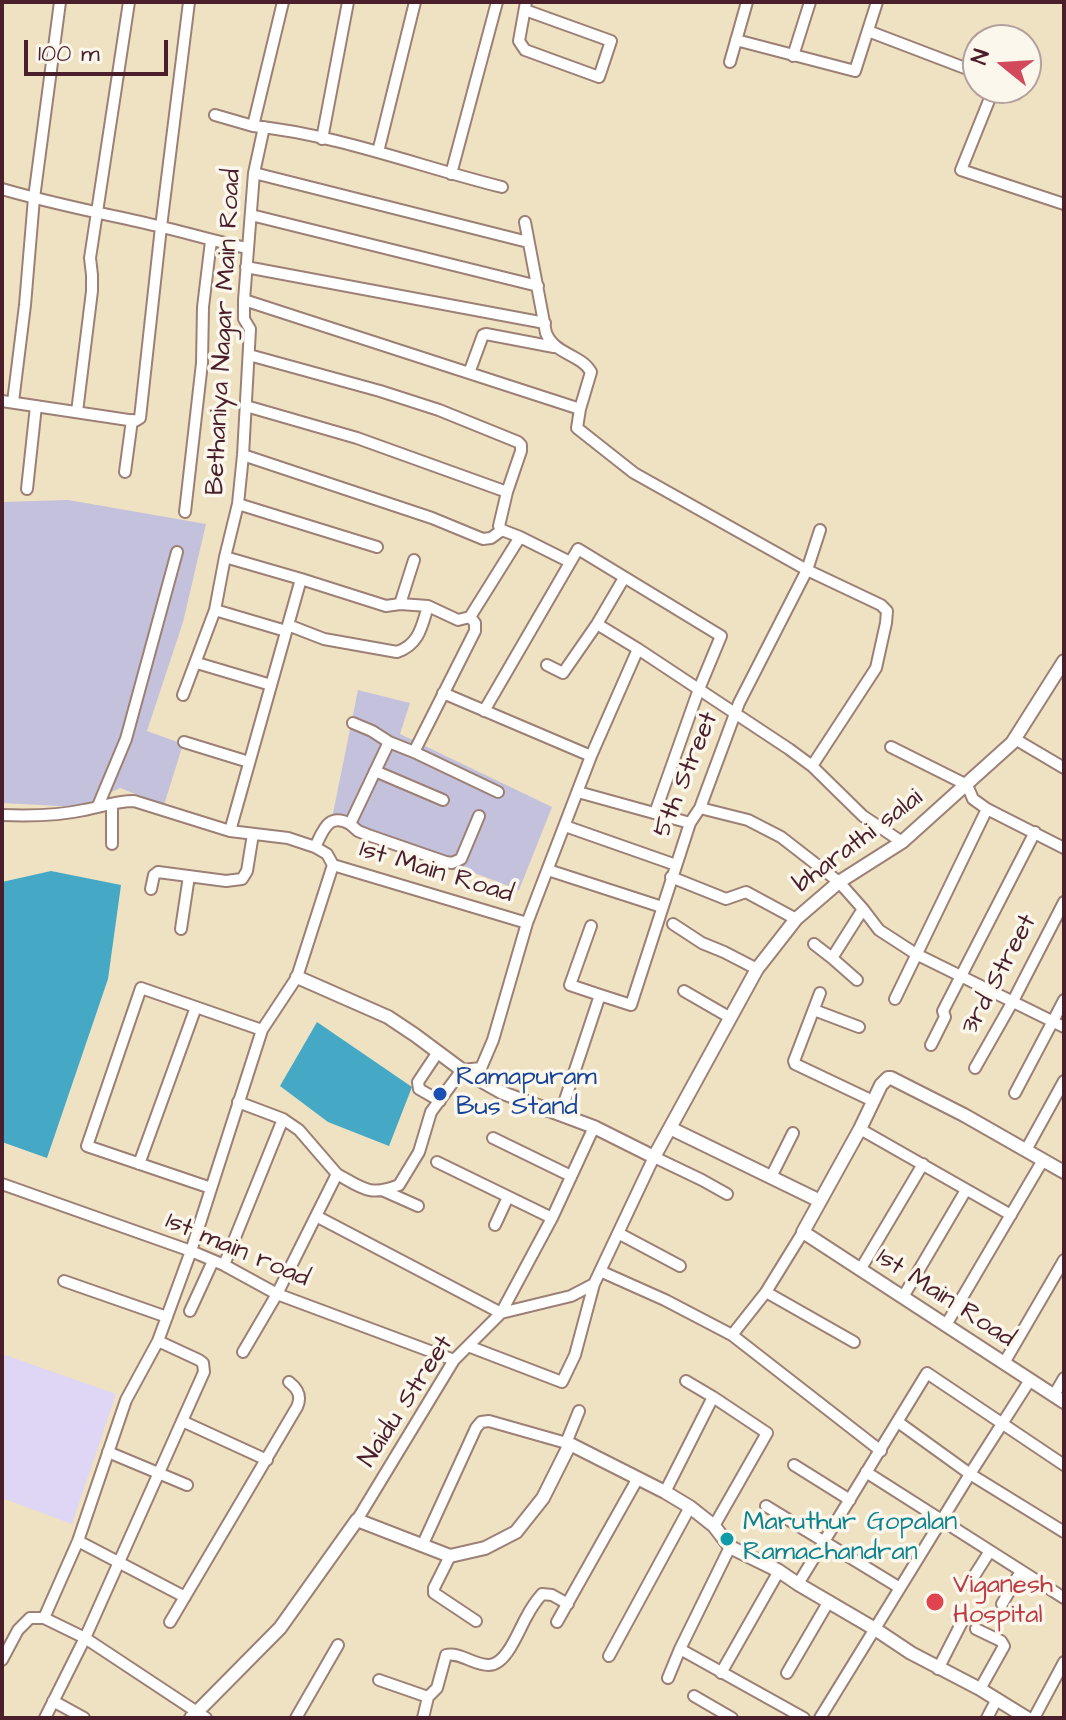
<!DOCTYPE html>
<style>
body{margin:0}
#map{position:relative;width:1066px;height:1720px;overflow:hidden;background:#efe2c2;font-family:"Architects Daughter",sans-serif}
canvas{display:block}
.frame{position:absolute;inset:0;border:4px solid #4a1f2b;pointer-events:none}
.north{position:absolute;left:962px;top:24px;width:80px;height:80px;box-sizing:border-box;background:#fbf7ec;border:2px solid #b4a19f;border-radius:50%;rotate:288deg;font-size:22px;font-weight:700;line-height:32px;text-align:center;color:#4a1f2b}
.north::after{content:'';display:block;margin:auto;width:28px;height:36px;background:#d1495b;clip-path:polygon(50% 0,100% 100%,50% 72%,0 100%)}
.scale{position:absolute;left:24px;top:40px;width:144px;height:36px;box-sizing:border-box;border:4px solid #4a1f2b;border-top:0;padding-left:10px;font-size:24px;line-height:28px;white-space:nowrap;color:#4a1f2b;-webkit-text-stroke:6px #fbf7ec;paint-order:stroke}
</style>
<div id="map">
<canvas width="1066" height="1720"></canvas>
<div class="frame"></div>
<div class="north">N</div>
<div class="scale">100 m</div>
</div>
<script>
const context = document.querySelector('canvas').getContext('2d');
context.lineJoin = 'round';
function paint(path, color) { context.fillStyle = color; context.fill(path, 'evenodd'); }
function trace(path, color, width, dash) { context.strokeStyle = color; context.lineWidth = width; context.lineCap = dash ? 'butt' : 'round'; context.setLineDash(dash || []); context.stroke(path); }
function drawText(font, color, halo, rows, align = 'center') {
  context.font = font + ' "Architects Daughter",sans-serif'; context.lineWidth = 7; context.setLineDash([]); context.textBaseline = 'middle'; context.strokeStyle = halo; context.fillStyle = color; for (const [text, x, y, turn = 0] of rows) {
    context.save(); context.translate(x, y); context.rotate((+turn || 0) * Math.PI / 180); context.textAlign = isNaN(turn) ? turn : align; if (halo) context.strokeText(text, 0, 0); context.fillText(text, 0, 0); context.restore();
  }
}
paint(new Path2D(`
 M2 1354 116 1394 72 1524 2 1498Z`), '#dfd5f5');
paint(new Path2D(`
 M68 500 206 524 183 622 147 731 183 744 164 805 120 788 79 807 2 803V502Z
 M358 690 410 703 400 734 552 807 519 890 332 818Z`), '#c3c1db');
paint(new Path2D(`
 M51 871 121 885 108 979 47 1158 2 1142V882Z
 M317 1022 412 1087 389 1146 328 1122 280 1086Z`), '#45a9c5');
const minor = new Path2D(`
 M283 2 253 126C335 134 421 167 502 187
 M525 10 611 41 599 77 525 50 519 41 526 2
 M868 31 978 73
 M736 40 855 71 877 2
 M793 56 810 2
 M730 62 747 2
 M994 88 961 170 1064 204
 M215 115 253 126
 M264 127 254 173 244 300V319L250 329 243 455 238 504 225 557 301 579 386 606 400 604 428 606 458 620 470 617 520 537
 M322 139 348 2
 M378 152 415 2
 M254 173 528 242
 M451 174 497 2
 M2 189C53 204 106 214 158 226 188 233 217 242 247 248
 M251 215 538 286
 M525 222 546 333C555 355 581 354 591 372L580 409 577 428 634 473 807 570 739 703 700 808 690 823 631 1005 600 995
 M246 267 545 323
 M244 300 580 409
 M249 355 380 391 439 410 518 442 521 445V451L507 492 499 526 502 530 520 537 570 562
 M469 373 483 335 486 334 554 347
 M2 401 135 421 140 418 161 227 189 2
 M13 402 25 305 34 198 60 2
 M246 406 357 438 507 492
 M77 412 92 291V275L90 258 129 2
 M243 455 432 518 483 539 491 538 502 530
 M125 472 132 420
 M27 489 36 406
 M238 504 377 547
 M185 512 202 363 203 307 211 241
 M400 604 414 560
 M215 610 286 631
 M597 624 638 649 789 749 812 766 863 816 902 842
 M288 625 324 639 397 652C419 645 422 626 428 606
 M197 663 271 685
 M547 665 563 673 597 624 624 578
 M443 693 591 756
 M183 695 215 610 225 557
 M484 711 578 549 721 636 699 689 655 813
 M353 723 372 731 389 742
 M1015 739 1064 768
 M184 742 249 762
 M891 747 967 785 973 799 987 809 1064 848
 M414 752 498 792
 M812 766 876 668 886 623 887 611 881 605 807 570 820 530
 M375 771 443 800
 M578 792 690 823
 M112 804V844
 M98 806 126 739 177 552
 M700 808 748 820 781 837 839 882 863 909 879 930 916 954 1064 1027
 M2 815C29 816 57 816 84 810 101 807 116 801 134 801L230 831 288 838 315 847 327 854 333 865 297 977 262 1030 191 1251 158 1341 126 1400 78 1541 44 1618
 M350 824 358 831 368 835 446 862 452 863 461 859 479 816
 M565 826 676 865
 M230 831 301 579
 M315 847C323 831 328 812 350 824L389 742 414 752 475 631V623L470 617
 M333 865 527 923
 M548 870 662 907
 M671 877 726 899 746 892 796 919
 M151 889 154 875 158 872 226 881 242 879 247 871 253 834
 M673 924 702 943 724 952 757 969
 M181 929 189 876
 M814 944 832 958 863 909
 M832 958 857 980
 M684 991 729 1017
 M820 993 794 1061 795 1064 873 1101
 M895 999 987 809
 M814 1010 859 1027
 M931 1045 945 1017 943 1011 1035 832
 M438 1052 418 1082 419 1089 440 1101
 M975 1068 1013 1001 1064 902
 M1015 1093 1064 1000
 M238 1102 283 1119 299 1130 337 1174 277 1294 243 1352
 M560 1115 600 995 570 985 591 926
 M860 1129 1011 1215
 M493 1138 571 1176
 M1026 1150 1064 1081
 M437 1162 552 1218 594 1127
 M139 1164 196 1007
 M337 1174C362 1188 370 1197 399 1185L419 1152 431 1112 462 1070 481 1068 493 1040 527 923 591 756 638 649
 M771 1177 793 1133
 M2 1184 191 1251 224 1265 277 1294 454 1360
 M211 1188 87 1146 141 988 262 1030
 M382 1190 418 1206
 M316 1216 501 1313 552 1218
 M495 1225 508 1197
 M803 1232 766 1292 854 1342
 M618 1233 680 1266
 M224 1265 283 1119
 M860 1270 923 1164
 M600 1271 665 1300 732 1335
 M64 1281 167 1317
 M766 1292 732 1335 881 1451
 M903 1297 966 1190
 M190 1311 213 1261
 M946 1325 1043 1160
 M468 1346 562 1382 575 1355 594 1284
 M1004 1363 1064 1260
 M686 1381 713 1397
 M1054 1395 1064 1378
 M182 1421 267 1460
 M898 1422 970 1474 1064 1532
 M566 1443 579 1411
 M108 1452 187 1485
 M794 1465 850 1500
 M866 1472 1064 1598
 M665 1492 713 1397 767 1433 714 1526
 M766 1506 900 1588
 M357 1520 454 1360 501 1313 571 1296 594 1284 654 1157 702 1180 727 1194
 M78 1541 185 1597
 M422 1546 476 1428 481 1422 489 1421 570 1444
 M450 1556 434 1588V1593L476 1621
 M798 1584 927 1373 1064 1465
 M969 1584 990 1551
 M1002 1604 1021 1571
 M170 1622 297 1407C302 1396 298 1389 289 1382
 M557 1622 638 1478
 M976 1629 1001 1641 1004 1646 980 1689
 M680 1649 804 1718
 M609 1656 690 1507
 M2 1660 18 1630 30 1618H44L85 1638 206 1718
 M938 1669 962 1622
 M721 1673 779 1571
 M787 1673 829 1601
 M668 1678 680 1649 730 1547
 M379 1680 428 1697 437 1688 446 1655C461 1652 473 1665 489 1665 507 1665 519 1629 527 1616 531 1608 536 1601 542 1594L552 1595 568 1604
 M694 1696 732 1718
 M53 1701 84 1718
 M45 1718 85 1638 204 1372 203 1363 199 1360 158 1341
 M296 1718 338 1645
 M423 1718 428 1697
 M820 1718 970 1474 1030 1380
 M987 1718 997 1699
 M1034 1718 1064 1662`);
const tertiary = new Path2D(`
 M297 977 388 1017 415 1035 462 1070 503 1093 594 1127 654 1157 757 969 796 919 839 882 902 842 1012 743 1064 661
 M670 1128 820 1201
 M1064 1172 964 1115 891 1078H888L881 1085 860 1129 803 1232 1064 1402
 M191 1718 280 1628 357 1520 450 1556 485 1548 516 1532 543 1498 570 1444 665 1492 690 1507 714 1526 730 1547 779 1571 798 1584 875 1629 911 1653 980 1689 1027 1718`);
trace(minor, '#9c8076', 14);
trace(tertiary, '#9c8076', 16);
trace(minor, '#fff', 10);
trace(tertiary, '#fff', 12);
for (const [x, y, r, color] of [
 [440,1094,8,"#1a4fb4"],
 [727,1539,8,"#0f9aa8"],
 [935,1602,10,"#e0444e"]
]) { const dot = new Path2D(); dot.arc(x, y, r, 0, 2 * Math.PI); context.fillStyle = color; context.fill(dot); trace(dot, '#fbf7ec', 3); }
drawText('26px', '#4a1f2b', '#fbf7ec', [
 ["Bethaniya Nagar Main Road",225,332,-87],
 ["5th Street",687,775,-68],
 ["bharathi salai",859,842,-37],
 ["1st Main Road",436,873,17],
 ["3rd Street",1000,975,-62],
 ["1st main road",237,1251,23],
 ["1st Main Road",945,1299,33],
 ["Naidu Street",407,1402,-57]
]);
drawText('26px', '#164399', '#fbf7ec', [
 ["Ramapuram",456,1079],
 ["Bus Stand",456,1109]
], 'left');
drawText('26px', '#0d838f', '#fbf7ec', [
 ["Maruthur Gopalan",743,1524],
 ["Ramachandran",743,1554]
], 'left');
drawText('26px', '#be3a42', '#fbf7ec', [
 ["Viganesh",953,1587],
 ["Hospital",953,1617]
], 'left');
</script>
